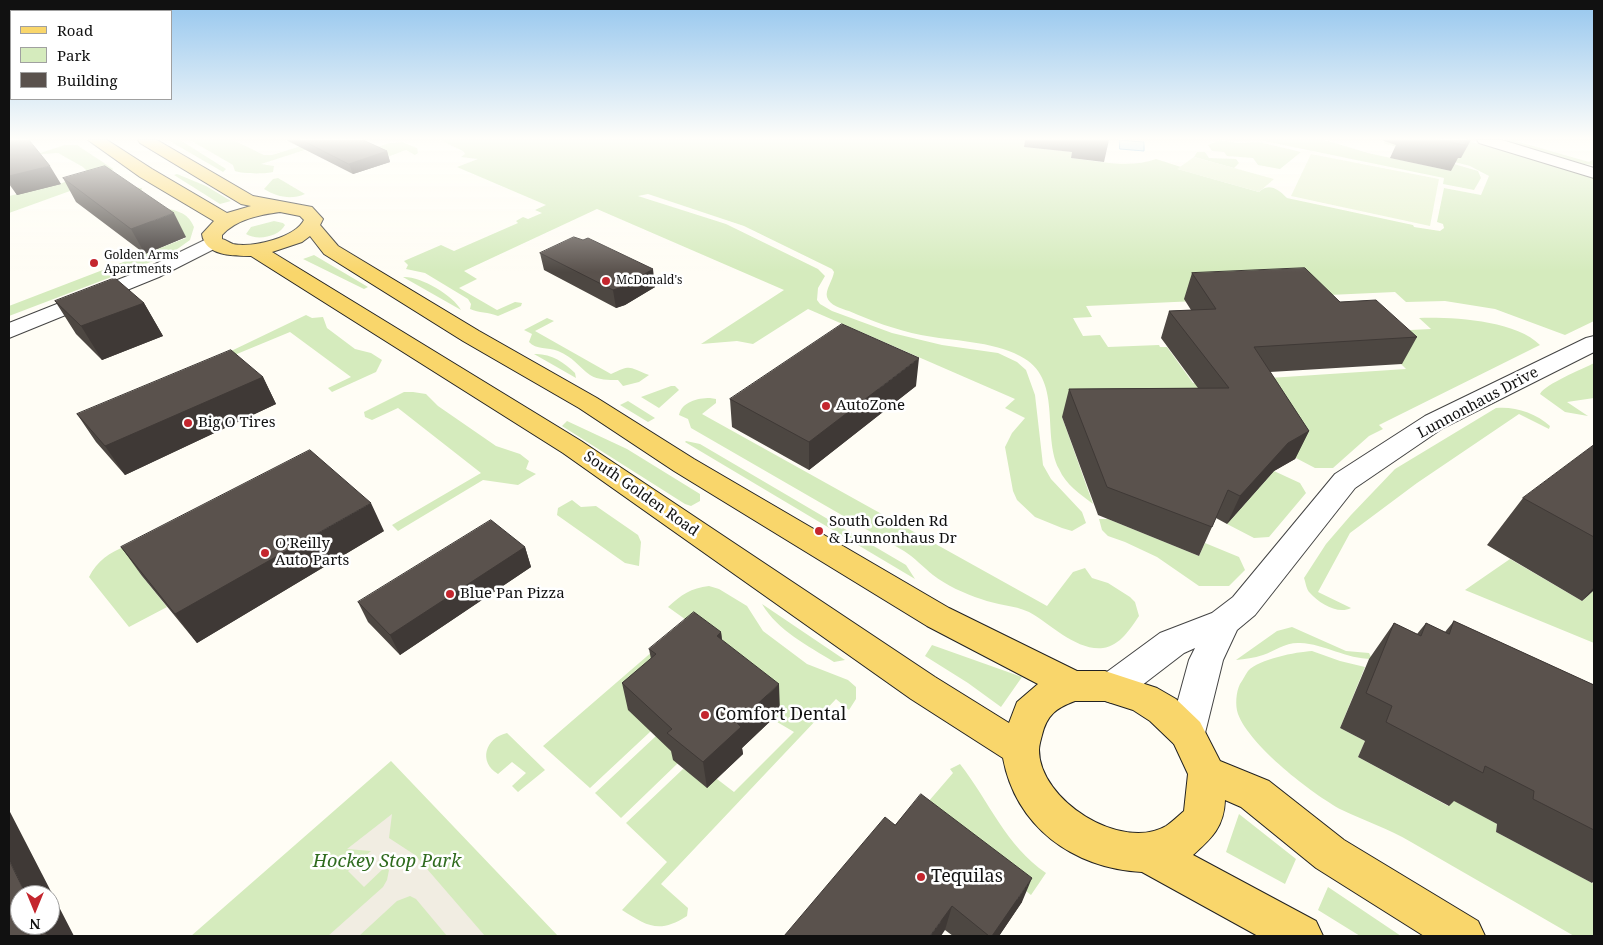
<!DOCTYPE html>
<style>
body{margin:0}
#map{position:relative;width:1603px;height:945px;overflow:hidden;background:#fffdf5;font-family:"Noto Serif",serif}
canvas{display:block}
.frame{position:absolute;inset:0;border:10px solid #111;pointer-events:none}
.legend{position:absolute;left:10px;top:10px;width:162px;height:90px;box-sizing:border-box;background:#fff;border:1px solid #a0a0a0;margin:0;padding:6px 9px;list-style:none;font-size:15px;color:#111}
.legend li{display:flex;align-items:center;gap:10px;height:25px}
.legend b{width:25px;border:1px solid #a0a0a0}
.north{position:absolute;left:10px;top:885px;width:50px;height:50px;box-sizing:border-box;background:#fff;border:1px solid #a0a0a0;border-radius:50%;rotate:180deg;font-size:14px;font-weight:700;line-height:20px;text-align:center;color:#111}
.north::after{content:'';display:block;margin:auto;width:18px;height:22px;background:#c4262e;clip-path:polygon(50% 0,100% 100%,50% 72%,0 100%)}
</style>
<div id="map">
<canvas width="1603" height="945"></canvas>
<div class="frame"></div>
<ul class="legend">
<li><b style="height:6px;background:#f9d66b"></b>Road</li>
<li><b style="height:14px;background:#d5ebbd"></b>Park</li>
<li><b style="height:14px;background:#5a524d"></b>Building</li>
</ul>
<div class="north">N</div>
</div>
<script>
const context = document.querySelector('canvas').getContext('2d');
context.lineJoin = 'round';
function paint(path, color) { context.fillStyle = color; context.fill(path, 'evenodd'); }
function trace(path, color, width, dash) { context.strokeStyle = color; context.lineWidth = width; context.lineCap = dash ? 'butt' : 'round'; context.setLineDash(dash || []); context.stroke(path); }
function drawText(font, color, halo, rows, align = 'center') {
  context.font = font + ' "Noto Serif",serif'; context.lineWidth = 5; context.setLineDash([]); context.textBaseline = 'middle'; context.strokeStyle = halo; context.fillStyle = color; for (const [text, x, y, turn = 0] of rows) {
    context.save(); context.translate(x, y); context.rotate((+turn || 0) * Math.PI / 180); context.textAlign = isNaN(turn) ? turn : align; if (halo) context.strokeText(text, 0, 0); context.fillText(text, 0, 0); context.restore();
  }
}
paint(new Path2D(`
 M168 140H180L226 169 223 172Z
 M190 140H233L264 155H272L321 140H336L261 164 274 166 273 172C267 174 242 174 235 171L233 165Z
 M440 140H1025L1024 147 1072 152 1071 158C1098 161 1130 169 1156 159L1181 167 1178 169 1259 192C1269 183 1277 188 1287 198L1413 225 1414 227 1440 231 1444 228 1443 224 1437 222 1444 188 1481 195 1489 176 1470 166 1382 143 1389 140H1465L1594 176V321L1565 335 1495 309 1445 301 1406 302 1395 292 1086 306 1092 317 1073 318 1083 336 1100 335 1108 347 1159 345 1160 347H1167L1193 383 1406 369 1369 332 1431 329 1419 318C1452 317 1515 320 1540 345L1379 425 1383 429 1369 436 1333 468H1315L1294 457 1062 417 1093 504C1080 494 1066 485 1059 469 1041 434 1064 378 1020 356 992 341 952 341 921 335 896 330 872 321 849 311 842 309 829 305 827 297 825 290 833 280 834 272L832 269 744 226 648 194 638 196 726 224 818 269 825 276 818 288 817 300 820 304 832 311 892 333 942 345 998 353 1017 362 1026 370 1035 395 1043 465 1051 479 1082 512 1086 523 1072 531 1062 528 1035 517 1017 500 1013 491 1005 447 1012 433 1025 418 1005 408 1015 399 808 309 753 344 737 341 701 344 784 290 597 209 464 271 477 279 459 288 497 310 515 302 522 303 521 306 498 316C488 312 479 313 470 309L471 304 468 299 425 273 406 269 408 265 404 261 441 245 454 251 518 223 516 221 523 217 528 219 542 213 535 210 546 205 457 167 478 159 461 157 465 154 463 151Z
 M1219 140 1240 143 1259 142 1301 152 1280 169 1258 165 1253 158 1227 156 1224 152 1212 151 1208 145Z
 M1259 140H1325L1368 153 1451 171 1454 164 1478 171 1481 178 1474 190 1443 184 1444 178Z
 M1501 140H1512L1589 162 1594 159V165L1584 164Z
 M402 142 417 148 418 153 415 155 406 150 390 156 374 148 390 143Z
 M65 145H77L113 169 106 178 9 213V196L60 184 85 173 86 170 83 167 58 153 43 154 9 163Z
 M1197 152H1205L1209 158 1236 159 1239 163 1234 168 1194 157Z
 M177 174 206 186 231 201 220 204 174 175Z
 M278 178 305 194C291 200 277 197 264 189L273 179Z
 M127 187 142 188 141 192C147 196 154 204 161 206 175 212 187 210 194 227L190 240 169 255 9 316V306L186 238Z
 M274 221 283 223 285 225C279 237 257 241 246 234L251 227Z
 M314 255 368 287 364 289 303 259Z
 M403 277C420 276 453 295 461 310Z
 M306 315 312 318 323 317 327 328 355 349 371 353 382 360 376 372 332 392 328 388 351 377 290 332 232 356 229 352Z
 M547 318 554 321 535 331 611 374C632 364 628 367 649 375L639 382 623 386 618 380C609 380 598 380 590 375 579 367 573 357 558 351 548 347 536 350 529 342L532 334 524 330Z
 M534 354C550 353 564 362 575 373L576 378Z
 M1594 363V398L1567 402 1588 416 1565 412 1540 394C1545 384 1583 369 1594 363Z
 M671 386H675L679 390 659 408 641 397Z
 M404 392H413L426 394 438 406 496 446 520 454 529 461 526 469 536 474 518 485 483 480 398 531 392 525 481 473 398 408 372 420 365 417 364 412Z
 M710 398 716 399V403L702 414 1047 606 1073 572 1085 568 1092 578 1108 583 1130 597 1135 602 1139 616C1131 628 1120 646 1103 648 1076 651 1051 624 1029 612 1014 605 996 605 981 599 965 594 946 585 933 575 923 567 915 558 904 551L691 428 688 419 679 415C682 402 697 398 710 398Z
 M628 401 655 418 648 422 620 405Z
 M1496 408C1514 406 1536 413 1550 426L1549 429 1519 414 1417 483 1350 533 1318 592 1351 608C1338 615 1319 603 1310 593 1306 589 1306 583 1304 578L1326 544 1351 515 1395 469Z
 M567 421 627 449 700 494V501L691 506 685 504 562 426Z
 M686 441 700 444 906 565 915 579 685 442Z
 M1274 471 1300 483 1306 493 1269 537 1254 538 1227 524Z
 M572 500 581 507 596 506 638 535 641 542 639 566 625 563 557 515 558 508Z
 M1099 519H1108L1199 556 1205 543 1239 557 1245 570 1229 586H1199L1157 557 1125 542 1108 536 1102 530Z
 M126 546 142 576 167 607 129 627 89 577C97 561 110 552 126 546Z
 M1510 559 1582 601 1594 590V643L1465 590Z
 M709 586 719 589 747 606 763 631 807 664 848 680 856 687V699L849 710 836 699 661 884 688 908 687 916C659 934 647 926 622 910L667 862 626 823 683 769 717 779 734 792 794 732 772 719 780 712 689 622 668 607C681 595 691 588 709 586Z
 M762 604 845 660 834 662C807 645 778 631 762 604Z
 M1292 627 1346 651 1369 653 1372 659C1346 659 1325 644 1300 643 1286 642 1275 651 1263 655 1254 658 1245 659 1236 660L1277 631Z
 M932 645 1022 677 1001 707 968 683 925 656Z
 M653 651 651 731 590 788 543 746Z
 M1312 651 1340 661 1365 667 1340 728 1365 741 1358 757 1448 806 1451 799 1497 824 1496 832 1594 884V936H1574C1520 905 1465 873 1411 842 1389 829 1365 821 1342 810 1312 794 1250 746 1238 714 1235 705 1236 692 1240 684 1243 680 1245 675 1248 671 1259 659 1296 652 1312 651Z
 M507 733 545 770 518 792 512 786 526 773 512 762 498 774C478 762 485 738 507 733Z
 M656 736 679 755 678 763 621 818 595 793Z
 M391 761 558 936H191Z
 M960 764C989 801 1006 846 1046 873L1031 895 922 809 953 773 950 769Z
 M1239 814 1296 859 1285 884 1226 852Z
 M1328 887 1334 891 1401 936H1360L1318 910Z`), '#d5ebbd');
paint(new Path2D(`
 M1311 154 1439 179 1430 226 1291 196Z
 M1194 157 1274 179 1259 192 1177 169Z`), '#e6f2cf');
paint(new Path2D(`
 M392 814 389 838 415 855 485 936H447L416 899 410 896 397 901 359 936H328L383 887 387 880 389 870 385 867 364 887 348 871 371 851 347 849Z`), '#f1ede2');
const water = new Path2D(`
 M1120 140 1144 142V151L1120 149Z`);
paint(water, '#b9e0f7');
trace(water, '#3f96cf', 1);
const minor = new Path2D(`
 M1477 140H1502L1594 168V178L1479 143Z
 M213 236 220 238 223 242 220 246 159 277 9 338V323L145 269Z
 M1594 336V352L1443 428 1355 488 1255 615 1237 630 1223 660 1205 733 1200 744 1187 749 1174 744 1169 733 1189 660 1195 648 1184 653 1124 699 1112 703 1100 699 1095 688 1100 677 1160 633 1212 613 1233 597 1335 474 1425 416 1586 338Z`);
const major = new Path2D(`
 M88 140H107L152 169 227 213 251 206 241 204 140 143 138 140H157L253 196 312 207 323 219 320 225 338 246 479 331 597 398 694 459 949 608 1077 671H1105L1157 688 1176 699 1200 722 1220 761 1269 781 1344 840 1478 921 1485 936H1424L1316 868 1241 807 1225 800C1224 827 1212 838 1193 855L1316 921 1323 936H1258L1142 872C1073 868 1016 827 1003 758L911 699 563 453 251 256C233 256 205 256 202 234L214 221 140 177ZM280 212 300 216 304 220C295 238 252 248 233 244 230 243 226 240 222 239V235C237 219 259 215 280 212ZM310 236 324 254 463 341 579 408 674 471 927 626 1038 684 1017 702 1009 723 935 677 581 441 272 252 302 242ZM1075 701H1105L1133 710 1150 721 1174 744 1188 774 1184 811C1178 816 1172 822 1166 826 1121 852 1039 800 1039 750 1039 745 1041 739 1042 735 1047 715 1056 708 1075 701Z`);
trace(minor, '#444', 2);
trace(major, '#222', 2);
paint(minor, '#fff');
paint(major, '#f9d66b');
paint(new Path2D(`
 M9 140 61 184 17 195 9 184Z
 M286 140H363L387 151 390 162 353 174Z
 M1025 140H1109L1104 162 1071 158 1072 152 1024 147Z
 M1381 140H1471L1461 158H1458L1451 171 1390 158 1396 145Z
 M63 178 186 237 145 254 76 202Z
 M540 253 655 287 625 305 616 308 544 270Z
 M1192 273 1340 302 1417 337 1402 364 1270 372 1309 431 1295 459 1274 471 1227 524 1216 518 1199 556 1098 515 1062 417 1069 389 1198 388 1161 338 1169 311 1191 310 1184 299Z
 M55 301 144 303 163 336 102 360 76 334Z
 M263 377 276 404 125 475 96 442 77 414Z
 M916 386 809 470 732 427 730 399Z
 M1594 445V590L1582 601 1487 545 1523 498Z
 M384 531 197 643 142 576 121 547Z
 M525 547 531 567 400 655 368 622 358 602Z
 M1454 621 1594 685V881L1592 883 1496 832 1497 824 1454 801 1449 806 1358 757 1365 741 1340 728 1369 659 1394 623 1417 634 1426 623 1445 632Z
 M721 632 722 640 780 712 742 748 743 754 707 788 673 760 671 751 628 710 622 683 651 659 649 649Z
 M895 825 1022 902 999 936H953L945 930Z`), '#4d4742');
paint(new Path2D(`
 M387 151 390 162 353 174 349 164Z
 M50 166 61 184 17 195 9 181V176Z
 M174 213 186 237 145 254 131 229Z
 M653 269 655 287 625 305 616 308 613 290Z
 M144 303 163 336 102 360 81 326Z
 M919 358 916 386 809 470V442Z
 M263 377 276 404 125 475 105 446Z
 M1309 431 1295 459 1274 471 1227 524 1240 496 1288 443Z
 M371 503 384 531 197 643 175 614Z
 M525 547 531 567 400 655 390 635Z
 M1594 587V590L1582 601Z
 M721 632 724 660 717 636Z
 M779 684 780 712 742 748 743 754 707 788 703 762 737 723Z
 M9 810 74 936H47L41 925H50V895H26L9 860Z
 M1032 878 1022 902 999 936H992Z
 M952 906 945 930 941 936H930Z`), '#3f3936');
const building = new Path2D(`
 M9 140H29L50 166 9 176Z
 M302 140H363L387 151 349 164Z
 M1441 140H1466L1465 145Z
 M105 166 174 213 131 229 63 178Z
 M574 237 583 240 588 238 653 269 622 287 613 290 540 253Z
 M1305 268 1340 302 1376 300 1417 337 1254 347 1309 431 1288 443 1240 496 1228 490 1212 527 1107 487 1069 389 1229 388 1169 311 1216 309 1192 273Z
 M115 278 144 303 81 326 55 301Z
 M842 324 919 358 809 442 730 399Z
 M231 350 263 377 105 446 77 414Z
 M1594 445V537L1523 498Z
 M310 450 371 503 175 614 121 547Z
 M491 520 525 547 390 635 358 602Z
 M694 612 721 632 717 636 779 684 737 723 741 727 703 762 667 733 672 729 622 683 656 654 649 649Z
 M1454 621 1594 685V830L1533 799 1534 791 1485 766 1483 773 1386 722 1392 706 1366 693 1394 623 1421 636 1426 623 1449 634Z
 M921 794 1032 878 992 936H989L952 906 930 936H784L885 817 895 825Z
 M9 860 26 895H20V925H41L47 936H9Z`);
paint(building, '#5a524d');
trace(building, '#3f3936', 1);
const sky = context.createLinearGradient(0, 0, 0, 272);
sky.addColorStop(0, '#95c6ee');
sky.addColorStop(0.51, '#fffefa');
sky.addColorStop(1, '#fffefa00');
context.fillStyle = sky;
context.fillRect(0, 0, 1603, 272);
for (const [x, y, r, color] of [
 [94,263,5,"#c4262e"],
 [606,281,5,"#c4262e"],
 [826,406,5,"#c4262e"],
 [188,423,5,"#c4262e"],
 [819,531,5,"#c4262e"],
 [265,553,5,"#c4262e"],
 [450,594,5,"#c4262e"],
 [705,715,5,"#c4262e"],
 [921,877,5,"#c4262e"]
]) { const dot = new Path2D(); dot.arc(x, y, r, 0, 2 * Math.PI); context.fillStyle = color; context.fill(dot); trace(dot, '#fff', 2); }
drawText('12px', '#111', '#fff', [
 ["Golden Arms",104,256],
 ["Apartments",104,270],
 ["McDonald's",616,281]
], 'left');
drawText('15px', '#111', '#fff', [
 ["Lunnonhaus Drive",1478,403,-28],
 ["South Golden Road",641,494,35]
]);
drawText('15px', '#111', '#fff', [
 ["AutoZone",836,406],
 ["Big O Tires",198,423],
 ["South Golden Rd",829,522],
 ["& Lunnonhaus Dr",829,539],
 ["O'Reilly",275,544],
 ["Auto Parts",275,561],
 ["Blue Pan Pizza",460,594]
], 'left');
drawText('18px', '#111', '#fff', [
 ["Comfort Dental",715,715],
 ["Tequilas",931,877]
], 'left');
drawText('italic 18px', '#2f6b1f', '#fff', [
 ["Hockey Stop Park",387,862]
]);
</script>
